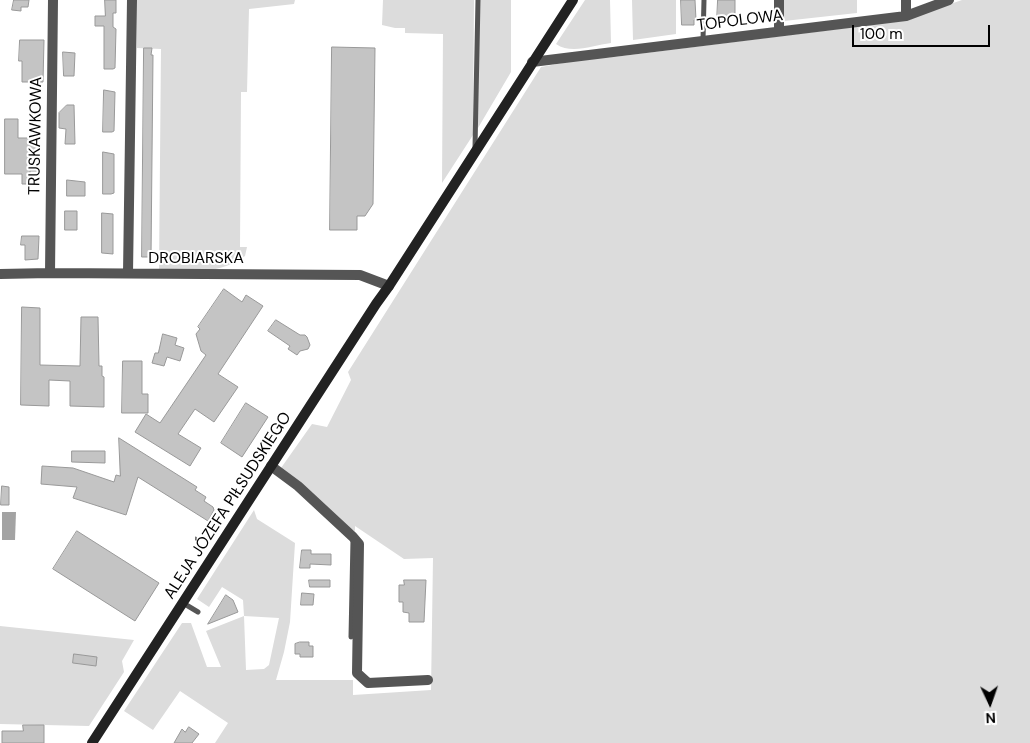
<!DOCTYPE html>
<meta charset="utf-8">
<style>
body{margin:0}
#map{position:relative;width:1030px;height:743px;overflow:hidden;background:#fff;font-family:"DM Sans",sans-serif}
canvas{display:block}
.north{position:absolute;left:965px;top:678px;width:50px;height:50px;-webkit-text-stroke:4px #fff;paint-order:stroke;rotate:177deg;font-size:14px;font-weight:700;line-height:20px;text-align:center;color:#000}
.north::after{content:'';display:block;margin:auto;width:18px;height:22px;background:#000;clip-path:polygon(50% 0,100% 100%,50% 72%,0 100%)}
.scale{position:absolute;left:852px;top:25px;width:138px;height:22px;box-sizing:border-box;border:2px solid #000;border-top:0;padding-left:6px;font-size:15px;line-height:18px;white-space:nowrap;color:#000;-webkit-text-stroke:4px #fff;paint-order:stroke}
</style>
<div id="map">
<canvas width="1030" height="743"></canvas>
<div class="north">N</div>
<div class="scale">100 m</div>
</div>
<script>
const context = document.querySelector('canvas').getContext('2d');
context.lineJoin = 'round';
function paint(path, color) { context.fillStyle = color; context.fill(path, 'evenodd'); }
function trace(path, color, width, dash) { context.strokeStyle = color; context.lineWidth = width; context.lineCap = dash ? 'butt' : 'round'; context.setLineDash(dash || []); context.stroke(path); }
function drawText(font, color, halo, rows, align = 'center') {
  context.font = font + ' "DM Sans",sans-serif'; context.lineWidth = 4; context.setLineDash([]); context.textBaseline = 'middle'; context.strokeStyle = halo; context.fillStyle = color; for (const [text, x, y, turn = 0] of rows) {
    context.save(); context.translate(x, y); context.rotate((+turn || 0) * Math.PI / 180); context.textAlign = isNaN(turn) ? turn : align; if (halo) context.strokeText(text, 0, 0); context.fillText(text, 0, 0); context.restore();
  }
}
paint(new Path2D(`
 M137 0H295L294 4 249 9 247 92H241L240 247H247L245 256C219 276 189 270 159 269L161 49 137 48Z
 M383 0H474L473 135 442 183 443 34 405 33V28H395L382 25Z
 M479 0H511V72L478 128Z
 M585 0H610L611 43C593 45 572 55 556 44Z
 M632 0H676V34L633 40Z
 M784 0H857V13L784 21Z
 M962 0H1030V743H215L228 723 180 691 153 730 124 711 182 623H191L207 667H221L206 631 244 616 243 600 222 587 209 607 197 599 254 510 257 519 295 543 290 622 284 652 276 680H353V695L431 690 433 558 404 559 355 526V531L350 529 281 468 312 424 327 427 351 380 348 372 541 67 584 59 614 57 902 21ZM244 616 279 618 269 665 264 669 246 670Z
 M0 626 134 640 122 661 124 672 89 726 0 724Z`), '#dcdcdc');
paint(new Path2D(`
 M2 512H16L15 540H2Z`), '#a3a3a3');
const building = new Path2D(`
 M14 0H29L28 7H21V11L12 10Z
 M105 0H116V13H113V27L116 29 115 68 113 69H104V26H95V16H105Z
 M681 0H695L696 20H694V25H682Z
 M718 0H735V16L729 15 728 21H717Z
 M20 40H44L43 82H22V61H19Z
 M332 47 375 48 373 204 365 216H357V230H330Z
 M144 48H152L151 55H153L151 257H142Z
 M63 52 75 53 74 76H64Z
 M104 90 115 92 114 131 112 132H103Z
 M67 105H74L75 144H65L66 129 59 128V113Z
 M5 119H18V138H36V143H38V171H30V184H22V174H5Z
 M103 152 114 154V193L111 194H103Z
 M67 180 85 182V196H67Z
 M65 211H77V230H65Z
 M102 213 113 214V254L102 253Z
 M22 236H39L38 259 25 260V245H21Z
 M224 289 242 302 246 295 263 306 218 374 238 387 214 422 195 409 178 434 201 448 190 466 135 432 146 414 160 423 206 355 201 351 196 334 200 329 198 327Z
 M22 307 40 308V365L80 366 81 317H98L99 366H102V376L104 377V407L70 406V381L49 380V406L21 405Z
 M276 320 300 335H305L307 337 310 345 308 349 300 351 297 355 288 349 290 346 268 331Z
 M163 334 177 338 175 345 184 348 180 361 167 357 164 366 152 363 155 353H158Z
 M123 361H142V394H148V413H122Z
 M246 403 268 417 242 457 221 443Z
 M119 438 197 487 195 490 206 497 204 501 213 507 214 510 208 521 138 477 126 515 73 498 77 487 41 484 42 466 73 468 114 482 116 475 120 476Z
 M72 451H105V463L72 462Z
 M2 486 9 487V505H1Z
 M77 531 159 583 135 621 53 569Z
 M302 550H311V554H331V565L310 564V568H300Z
 M309 580H330V587H310Z
 M404 580H426L424 622H409V613L403 612V602H399V585H404Z
 M302 593 314 594 313 605H301Z
 M226 595 233 600 238 612 208 624Z
 M300 642H309V646H313V657H300V654H295V644Z
 M74 654 97 657 96 666 73 663Z
 M23 725H44V743H2V731H23Z
 M189 727 199 734 192 743H174L182 729 185 732Z`);
paint(building, '#c4c4c4');
trace(building, '#999', 1);
trace(new Path2D(`
 M703 40 704 0
 M475 148 478 0
 M183 603 198 612
 M351 637 353 540`), '#555', 5);
trace(new Path2D(`
 M906 16V0
 M779 31V0
 M532 62 906 16 949 0
 M50 273 53 0
 M128 273 132 0
 M0 274 50 273 360 275 389 286
 M271 466 298 486 353 537 359 544 357 673 368 683 428 680`), '#555', 10);
trace(new Path2D(`
 M92 743 376 304 389 286 573 0`), '#222', 10);
drawText('16px', '#000', '#fff', [
 ["TOPOLOWA",740,21,-7],
 ["TRUSKAWKOWA",36,136,-89],
 ["DROBIARSKA",196,259],
 ["ALEJA JÓZEFA PIŁSUDSKIEGO",228,506,-57]
]);
</script>
